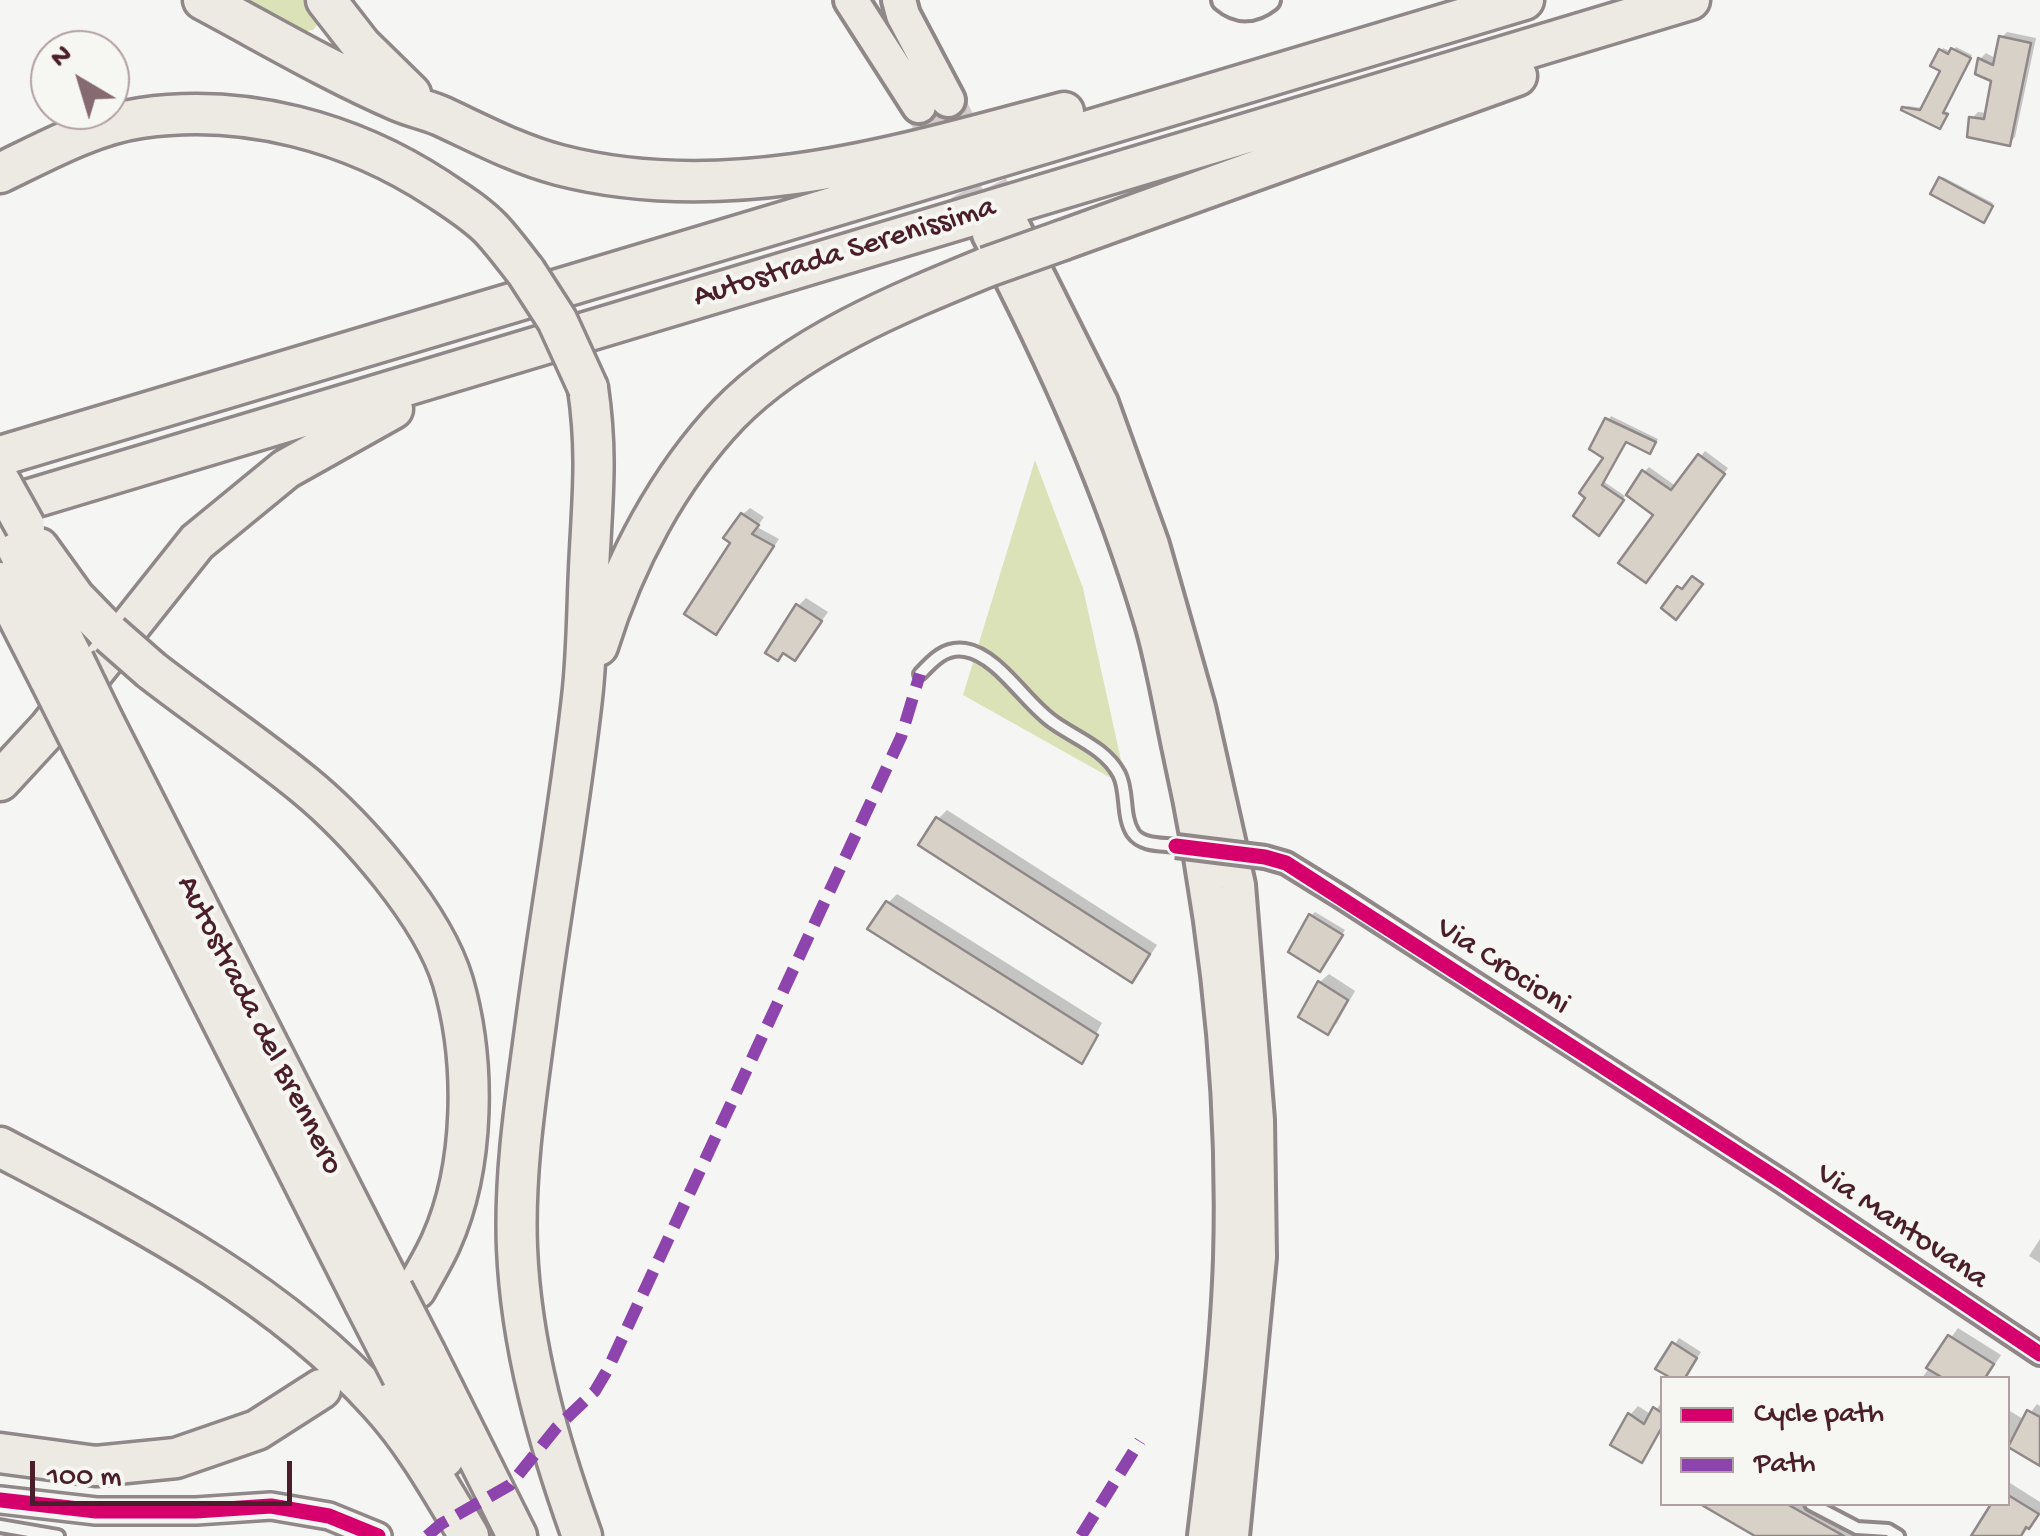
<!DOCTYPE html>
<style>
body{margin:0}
#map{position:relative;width:2040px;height:1536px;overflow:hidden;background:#f5f5f3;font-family:"Gochi Hand",sans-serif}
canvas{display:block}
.legend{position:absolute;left:1660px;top:1376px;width:350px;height:130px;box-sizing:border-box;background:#f6f6f2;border:2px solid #b1a0a2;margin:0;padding:12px 18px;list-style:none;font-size:30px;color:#4a1f2b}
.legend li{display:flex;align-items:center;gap:20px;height:50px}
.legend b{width:50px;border:2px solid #b1a0a2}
.north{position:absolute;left:30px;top:30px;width:100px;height:100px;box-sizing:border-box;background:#f6f6f2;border:2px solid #b1a0a2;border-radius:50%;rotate:322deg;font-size:28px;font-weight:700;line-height:40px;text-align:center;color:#4a1f2b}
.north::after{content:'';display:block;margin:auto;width:35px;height:45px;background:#866a71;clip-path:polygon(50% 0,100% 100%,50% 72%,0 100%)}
.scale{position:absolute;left:30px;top:1461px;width:262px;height:45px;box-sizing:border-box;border:5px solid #4a1f2b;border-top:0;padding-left:12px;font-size:30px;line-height:35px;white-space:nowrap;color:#4a1f2b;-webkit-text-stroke:8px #f6f6f2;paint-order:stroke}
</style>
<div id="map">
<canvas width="2040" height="1536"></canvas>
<ul class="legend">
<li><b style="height:12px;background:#d6006c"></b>Cycle path</li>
<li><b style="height:12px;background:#8e44ad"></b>Path</li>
</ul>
<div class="north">N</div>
<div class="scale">100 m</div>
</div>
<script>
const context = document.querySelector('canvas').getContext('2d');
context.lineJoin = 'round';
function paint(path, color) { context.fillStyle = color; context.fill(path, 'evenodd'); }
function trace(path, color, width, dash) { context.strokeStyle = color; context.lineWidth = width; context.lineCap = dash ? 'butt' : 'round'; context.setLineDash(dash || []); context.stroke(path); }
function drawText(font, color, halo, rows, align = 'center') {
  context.font = font + ' "Gochi Hand",sans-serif'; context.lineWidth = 8; context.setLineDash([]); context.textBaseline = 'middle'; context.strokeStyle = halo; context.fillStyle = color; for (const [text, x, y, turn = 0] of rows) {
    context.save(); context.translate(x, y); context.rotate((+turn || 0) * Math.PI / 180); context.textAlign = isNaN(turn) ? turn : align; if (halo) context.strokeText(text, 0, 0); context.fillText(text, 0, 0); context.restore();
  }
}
paint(new Path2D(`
 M221 0H314L321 20 313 30 296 33Z
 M1035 460 1083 588 1127 787 963 695Z`), '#dce2b8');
paint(new Path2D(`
 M2007 32 2036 38 2015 137 2009 143 1972 118 1978 112 1987 113 1993 80 1980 59 1986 53 1997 59 2001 38Z
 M1956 47 1972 55 1943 111 1948 112 1943 124 1904 109 1907 106 1924 108 1943 69 1941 51 1943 48 1952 52Z
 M1943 177 1993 203 1985 218 1941 178Z
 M1611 416 1658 439 1653 448 1627 440 1603 481 1625 496 1602 529 1577 516 1606 457 1592 448Z
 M1705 451 1728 468 1650 575 1657 514 1644 472 1649 467 1677 487Z
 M750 508 764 517 757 527 779 539 722 625 734 542 743 514Z
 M806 598 828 612 795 658 798 606Z
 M947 810 1157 945 1140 971 1131 979 938 819Z
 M897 894 1102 1023 1085 1054H1089L1082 1061 888 903Z
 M1315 912 1345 930 1324 965 1311 916Z
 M1329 974 1355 991 1337 1023 1328 1032 1302 1016 1320 982Z
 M2040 1239V1263L2029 1256Z
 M1958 1328 2001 1355 1986 1378H1922Z
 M1679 1338 1701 1352 1685 1378H1676L1659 1369Z
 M1662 1402V1430L1642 1460 1630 1415 1638 1406 1652 1415Z
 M2037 1404 2040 1406V1463L2008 1444V1410L2025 1420Z
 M2010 1483 2040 1502V1513L2022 1536H1974L1994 1504H2008Z
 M1705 1504H1810L1867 1536H1760Z`), '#0003');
const building = new Path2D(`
 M1999 36 2031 43 2010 146 1967 137 1969 117 1984 119 1991 81 1975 74 1978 58 1993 65Z
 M1951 48 1971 58 1943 113 1948 114 1940 129 1901 110 1902 107 1920 110 1940 71 1930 66 1939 49 1948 54Z
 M1939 177 1993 206 1984 223 1930 194Z
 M1605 418 1656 442 1650 454 1626 442 1602 485 1624 500 1599 536 1573 516 1585 498 1579 493 1603 458 1589 449Z
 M1698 454 1725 474 1646 583 1618 563 1653 515 1626 495 1642 470 1671 490Z
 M741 513 759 525 752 534 774 546 716 635 684 614 730 543 723 538Z
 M1692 576 1703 584 1676 620 1661 608 1677 586 1682 589Z
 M796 604 822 621 795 661 783 653 778 661 765 653Z
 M936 817 1150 954 1132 983 918 845Z
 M886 901 1098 1035 1082 1064 867 929Z
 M1309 914 1343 935 1320 972 1288 952Z
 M1318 981 1348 1000 1328 1035 1298 1017Z
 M1948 1335 1994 1364 1985 1378H1943L1926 1368Z
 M1672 1342 1697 1358 1685 1378H1671L1655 1369Z
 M1653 1407 1662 1413V1427L1642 1463 1610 1445 1628 1413 1644 1424Z
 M2027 1410 2040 1417V1466L2008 1447Z
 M2008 1495 2039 1514 2029 1529 2026 1527 2021 1536H1971L1991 1504H2008Z
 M1700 1504H1787L1844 1536H1755Z`);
paint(building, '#d7d1c7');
trace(building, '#8f8788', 2.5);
trace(new Path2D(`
 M948 100 1013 227
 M919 106 989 234`), '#d3cacb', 32, [32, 16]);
const service = new Path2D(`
 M920 674C933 660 945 647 965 650 998 655 1026 704 1053 722 1075 738 1105 748 1119 774 1128 791 1122 816 1133 833 1142 846 1162 844 1176 846
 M1811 1504 1857 1528 1888 1530 1898 1536
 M0 1526 58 1536`);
const minor = new Path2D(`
 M1223 0C1238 13 1254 12 1269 0
 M1265 857 1286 863 1341 897 1781 1181 2040 1354`);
const tertiary = new Path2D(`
 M0 1500 96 1511H196L271 1506 329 1516 378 1536`);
const trunk = new Path2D(`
 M851 0 919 106
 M899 0 903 15 948 100
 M1013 227 1101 403 1152 545 1198 707 1238 885 1257 1120 1259 1257 1232 1536
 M989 234C1054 359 1112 487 1152 623 1163 661 1170 702 1178 741 1216 911 1236 1084 1231 1258 1228 1351 1216 1444 1205 1536`);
const motorway = new Path2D(`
 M203 0C267 34 331 72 398 101 412 107 427 110 441 116 480 134 517 154 559 165 729 209 901 155 1064 112
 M326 0 361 45 411 94
 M0 173C44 152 92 125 141 118 245 103 351 132 438 189 456 201 477 214 492 230 504 243 515 258 526 272
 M1063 240 1517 76
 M0 456 1524 0
 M0 508 1690 0
 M0 515 74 660
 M39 548 75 598 110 634
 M0 582 50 680
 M598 646C624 562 668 478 729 414 796 345 899 303 987 267
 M151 670C201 709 254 744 303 784 357 828 433 915 453 982 476 1061 475 1166 441 1242 434 1258 424 1274 416 1289
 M103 720 393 1290
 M82 744 364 1302
 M0 781 48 729 197 542 286 469 393 409
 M0 1147C135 1218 275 1288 379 1403 415 1442 442 1491 469 1536
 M426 1354 517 1536
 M402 1376 444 1458
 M0 1453 96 1466 176 1458 257 1430 321 1389
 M582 1536C549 1444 521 1347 517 1248 514 1172 526 1097 536 1022 550 914 570 806 582 698 587 656 587 612 589 569 592 502 598 456 588 388`);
trace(service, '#8f8788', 18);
trace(minor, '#8f8788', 28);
trace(tertiary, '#8f8788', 32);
trace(trunk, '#8f8788', 40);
trace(motorway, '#8f8788', 45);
trace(service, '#f5f5f3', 10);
trace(minor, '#f5f5f3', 20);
trace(tertiary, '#f5f5f3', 25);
trace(trunk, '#edeae4', 32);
trace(motorway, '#edeae4', 38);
const minorBridge = new Path2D(`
 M1176 846 1265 857`);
const motorwayBridge = new Path2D(`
 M987 267 1063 240
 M526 272 557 320 588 388
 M0 481 25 526
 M110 634 151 670
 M74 660 103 720
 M50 680 82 744
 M393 1290 426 1354
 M364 1302 402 1376`);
trace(minorBridge, '#8f8788', 28, []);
trace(motorwayBridge, '#8f8788', 45, []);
trace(minorBridge, '#f5f5f3', 20);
trace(motorwayBridge, '#edeae4', 38);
trace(new Path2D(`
 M427 1536 441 1524 510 1485 557 1427 595 1391 608 1369 901 737 920 674
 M1081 1536 1140 1441`), '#8e44ad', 12, [25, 12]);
trace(new Path2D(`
 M1176 846 1265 857 1286 863 1781 1181 2040 1354
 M0 1500 96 1511H196L271 1506 329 1516 378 1536`), '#d6006c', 15);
drawText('32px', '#4a1f2b', '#f6f6f2', [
 ["Autostrada Serenissima",845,254,-17],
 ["Via Crocioni",1502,968,33],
 ["Autostrada del Brennero",258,1026,63],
 ["Via Mantovana",1901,1228,34]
]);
</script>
